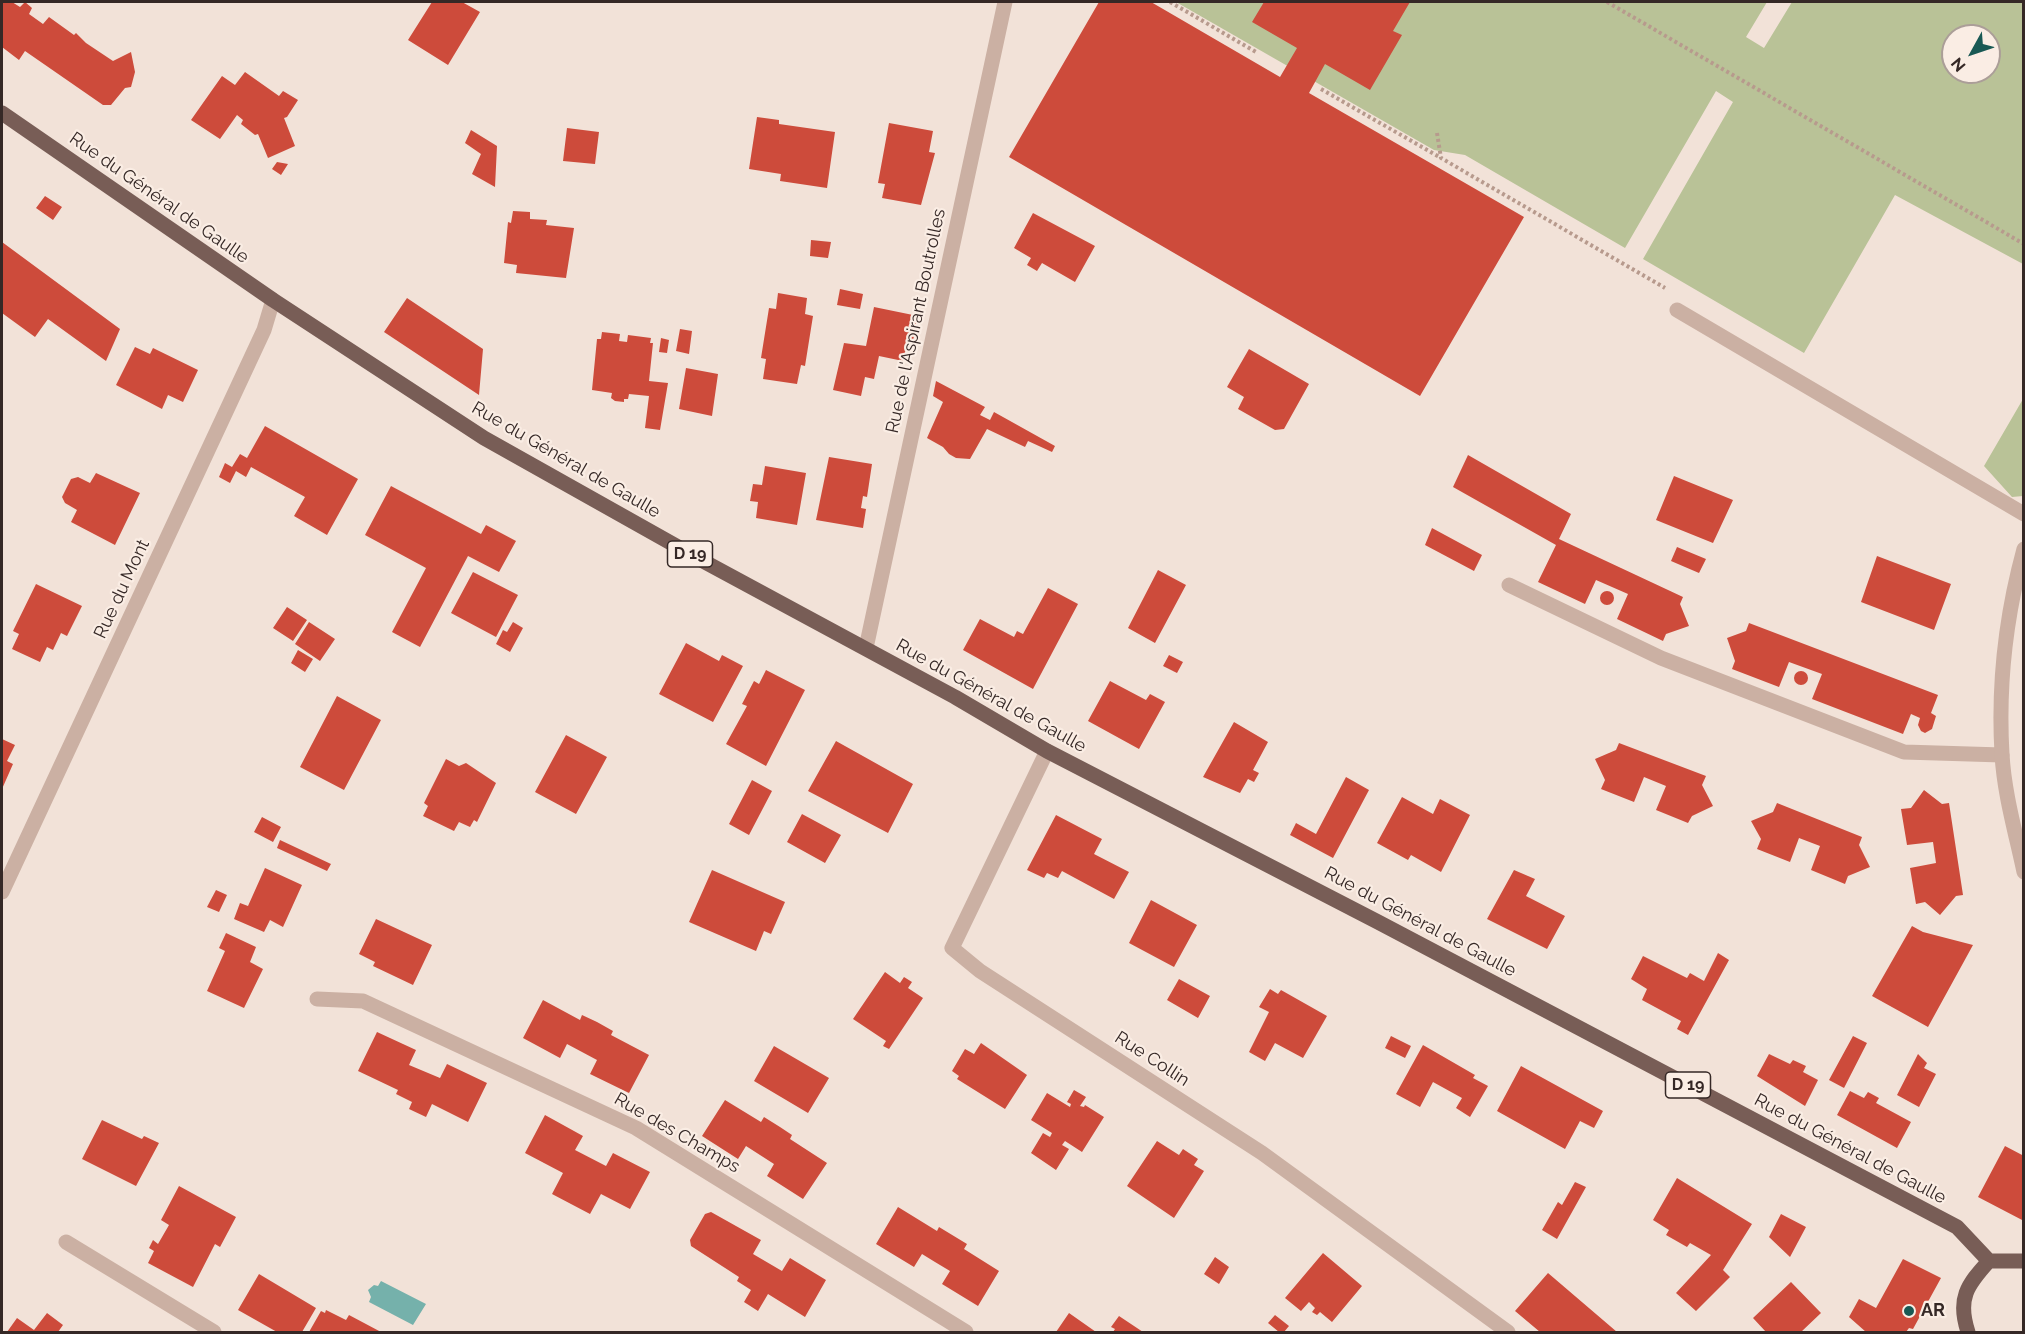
<!DOCTYPE html>
<meta charset="utf-8">
<style>
body{margin:0}
#map{position:relative;width:2025px;height:1334px;overflow:hidden;background:#f2e2d8;font-family:Raleway,sans-serif}
canvas{display:block}
.frame{position:absolute;inset:0;border:3px solid #352826;pointer-events:none}
.north{position:absolute;left:1941px;top:24px;width:60px;height:60px;box-sizing:border-box;background:#faede4;border:2px solid #ab9e98;border-radius:50%;rotate:230deg;font-size:16px;font-weight:700;line-height:24px;text-align:center;color:#352826}
.north::after{content:'';display:block;margin:auto;width:21px;height:27px;background:#195954;clip-path:polygon(50% 0,100% 100%,50% 72%,0 100%)}
</style>
<div id="map">
<canvas width="2025" height="1334"></canvas>
<div class="frame"></div>
<div class="north">N</div>
</div>
<script>
const context = document.querySelector('canvas').getContext('2d');
context.lineJoin = 'round';
function paint(path, color) { context.fillStyle = color; context.fill(path, 'evenodd'); }
function trace(path, color, width, dash) { context.strokeStyle = color; context.lineWidth = width; context.lineCap = dash ? 'butt' : 'round'; context.setLineDash(dash || []); context.stroke(path); }
function drawText(font, color, halo, rows, align = 'center') {
  context.font = font + ' Raleway,sans-serif'; context.lineWidth = 4.5; context.setLineDash([]); context.textBaseline = 'middle'; context.strokeStyle = halo; context.fillStyle = color; for (const [text, x, y, turn = 0] of rows) {
    context.save(); context.translate(x, y); context.rotate((+turn || 0) * Math.PI / 180); context.textAlign = isNaN(turn) ? turn : align; if (halo) context.strokeText(text, 0, 0); context.fillText(text, 0, 0); context.restore();
  }
}
paint(new Path2D(`
 M1176 2H1767L1746 37 1764 48 1792 2H2023V264L1895 195 1804 353 1643 259 1733 102 1716 91 1625 248 1465 155 1434 150ZM1953 36H1989V72H1953Z
 M2023 399V496L2012 497 1984 466Z`), '#b9c297');
paint(new Path2D(`
 M381 1281 426 1304 413 1325 369 1302 371 1297 368 1290 374 1285 378 1286Z`), '#75b1ab');
paint(new Path2D(`
 M2 2H12L20 7 25 2 32 8 29 14 43 24 49 17 74 35 76 33 86 43 113 61 131 52 135 72 131 87 125 88 111 105H103L25 51 19 60 2 47Z
 M432 2H462L480 12 448 65 408 40Z
 M1099 2H1151L1280 77 1297 48 1252 22 1264 2H1410L1393 31 1402 35 1370 90 1325 64 1309 93 1524 217 1420 396 1009 157Z
 M245 72 279 96 283 91 298 100 287 117 284 118 295 146 268 158 258 134 255 135 241 124 243 120 237 115 220 139 191 120 222 76 235 85Z
 M757 117 779 120V124L835 132 827 188 780 181 781 174 749 169Z
 M889 123 933 131 929 152 935 153 921 205 882 198 885 184 878 183Z
 M567 128 599 132 595 164 563 161Z
 M471 130 497 146 495 187 472 174 481 154 465 143Z
 M277 162 288 164 281 175 272 169Z
 M45 196 62 207 53 220 36 208Z
 M513 211 530 212V219L547 220 546 225 574 228 566 278 516 273 517 265 504 263 508 222 511 223Z
 M1033 213 1095 246 1075 282 1042 263 1037 271 1027 265 1031 258 1014 248Z
 M811 240 831 242 828 258 810 256Z
 M2 242 120 329 106 361 48 319 35 337 2 313Z
 M840 289 863 294 860 309 837 305Z
 M778 293 807 298 805 314 813 316 805 366 801 365 797 384 763 379 766 359 761 358 769 308 776 309Z
 M407 298 483 349 479 395 384 332Z
 M874 307 913 315 912 319 917 320 912 346 907 344 903 361 879 356 874 379 865 377 861 396 833 390 844 343 866 346Z
 M680 329 692 331 689 354 676 351Z
 M602 332 620 334 619 341 627 342 628 335 651 338 650 343H653L649 381 668 383 660 430 645 428 649 396 629 394 628 399H624V402L615 401 611 398 612 393 592 390 597 339H601Z
 M661 338 669 340 667 353 659 352Z
 M135 347 150 354 153 348 198 370 183 402 168 395 162 409 116 385Z
 M1249 349 1309 384 1284 429 1275 430 1238 409 1244 397 1227 387Z
 M686 368 718 374 712 416 679 409Z
 M936 381 985 407 980 415 990 420 994 412 1055 446 1052 452 1028 441 1025 447 987 429 970 459 956 458 949 454 943 447 927 438 943 402 933 396Z
 M265 426 358 479 327 535 294 516 305 497 251 467 246 477 236 471 230 483 219 477 225 463 232 467 240 454 247 458Z
 M1468 455 1571 514 1559 539 1683 597 1680 604 1689 626 1666 634 1663 641 1617 619 1628 594 1596 580 1585 604 1538 582 1556 545 1453 487Z
 M829 457 872 464 867 497 863 496 861 508 866 509 863 528 816 520Z
 M765 466 806 473 797 525 756 518 758 502 750 501 753 484 762 485Z
 M96 473 140 493 115 545 71 522 77 510 65 503 62 497 71 479 78 477 90 483Z
 M1674 476 1733 500 1713 543 1656 520Z
 M391 486 481 534 486 525 516 541 499 572 468 556 420 647 392 632 426 568 365 535Z
 M1432 528 1482 555 1474 571 1425 545Z
 M1677 547 1706 559 1699 573 1671 561Z
 M1877 556 1951 584 1934 630 1861 602Z
 M1158 570 1186 585 1155 643 1128 628Z
 M473 572 518 595 496 637 451 613Z
 M36 584 82 606 67 636 61 633 53 650 47 647 40 662 12 649 19 634 13 631Z
 M1048 588 1078 604 1033 689 963 650 980 619 1014 637 1017 631 1023 634Z
 M1600 598a7 7 0 1 1 14 0a7 7 0 1 1-14 0Z
 M287 607 307 620 293 641 273 628Z
 M309 622 335 639 320 661 295 644Z
 M513 622 523 628 510 652 496 644 503 630 507 632Z
 M1749 623 1938 695 1931 713 1936 716 1932 729 1925 733 1921 731 1918 725 1920 718 1911 714 1903 734 1812 699 1822 674 1789 662 1779 687 1732 669 1735 661 1727 638 1746 631Z
 M686 643 719 661 722 655 743 666 713 722 659 694Z
 M298 650 313 659 305 672 291 663Z
 M1169 655 1183 662 1177 673 1163 666Z
 M766 670 805 690 766 766 726 744 747 706 742 704 754 681 759 684Z
 M1794 678a7 7 0 1 1 14 0a7 7 0 1 1-14 0Z
 M1110 681 1146 700 1150 694 1165 702 1139 749 1088 721Z
 M337 696 381 720 344 790 300 767Z
 M1234 722 1268 742 1253 770 1259 773 1254 782 1248 779 1240 793 1203 777Z
 M566 735 607 757 576 814 535 792Z
 M2 739 15 745 7 761 13 764 2 789Z
 M836 741 913 784 888 833 808 791Z
 M1619 743 1706 776 1702 785 1713 806 1692 816 1688 823 1656 810 1666 786 1644 777 1634 802 1601 789 1605 780 1595 759 1616 750Z
 M446 759 459 766 466 763 496 783 477 822 474 820 470 827 459 822 454 831 423 816 428 806 424 803Z
 M1346 777 1369 790 1333 858 1290 835 1296 823 1316 834Z
 M752 780 772 791 749 835 729 824Z
 M1924 790 1942 804 1949 803 1963 895 1956 896 1940 915 1925 902 1916 904 1910 868 1936 863 1933 842 1907 845 1901 809 1911 808Z
 M1402 797 1433 814 1440 799 1470 815 1441 872 1411 855 1408 860 1377 843Z
 M1777 803 1862 837 1859 845 1870 867 1848 876 1845 884 1811 870 1820 846 1799 838 1790 862 1757 849 1761 839 1751 821 1773 812Z
 M802 814 841 835 825 863 787 842Z
 M1056 815 1102 839 1094 854 1129 872 1114 899 1062 871 1058 878 1047 873 1044 878 1027 870Z
 M262 817 281 827 273 842 254 832Z
 M280 840 331 864 327 871 277 848Z
 M265 868 302 885 283 927 270 920 264 932 234 919 240 903 248 906Z
 M712 870 785 902 771 934 764 931 756 951 689 922Z
 M1514 870 1535 879 1526 896 1565 916 1547 949 1487 919Z
 M216 890 227 895 219 912 207 907Z
 M1151 900 1197 925 1174 967 1129 943Z
 M376 919 432 945 413 985 373 966 375 962 359 954Z
 M1912 926 1923 932 1973 945 1928 1027 1872 996Z
 M226 933 256 947 250 962 263 969 244 1008 207 991 225 951 219 948Z
 M1718 953 1729 960 1688 1035 1677 1029 1681 1021 1642 1000 1647 989 1631 979 1643 956 1687 978 1690 973 1704 981Z
 M885 972 900 983 904 977 912 982 908 988 923 998 889 1049 883 1046 886 1041 853 1019Z
 M1179 979 1210 996 1198 1018 1167 1000Z
 M1270 989 1278 994 1281 990 1327 1016 1303 1058 1275 1043 1265 1061 1249 1052 1269 1012 1259 1007Z
 M543 1000 580 1020 582 1015 597 1022 613 1031 611 1035 649 1055 629 1093 590 1074 597 1060 567 1044 560 1058 523 1038Z
 M377 1032 416 1050 409 1065 440 1078 447 1064 487 1083 468 1122 432 1104 426 1117 409 1109 412 1102 396 1094 398 1090 358 1071Z
 M1391 1036 1411 1046 1405 1058 1385 1048Z
 M1853 1036 1867 1043 1844 1088 1829 1080Z
 M981 1043 1027 1075 1005 1109 957 1079 959 1076 952 1071 965 1049 974 1054Z
 M1423 1045 1475 1075 1473 1078 1488 1086 1470 1117 1456 1108 1462 1098 1433 1082 1420 1107 1396 1094Z
 M774 1046 829 1078 808 1113 754 1081Z
 M1769 1054 1790 1064 1793 1060 1806 1066 1803 1072 1818 1080 1805 1106 1757 1076Z
 M1918 1054 1927 1063 1924 1068 1936 1074 1919 1107 1897 1095Z
 M1521 1066 1603 1111 1594 1128 1580 1121 1565 1149 1497 1111Z
 M1074 1090 1086 1097 1080 1106 1084 1107 1085 1105 1104 1117 1082 1152 1065 1141 1062 1145 1069 1149 1056 1170 1031 1153 1043 1133 1050 1137 1052 1133 1031 1120 1047 1093 1070 1107 1071 1104 1067 1102Z
 M1850 1091 1864 1098 1868 1092 1879 1098 1876 1103 1911 1122 1897 1148 1837 1115Z
 M725 1100 761 1122 764 1117 780 1127 792 1135 790 1139 827 1163 803 1199 767 1176 774 1164 746 1146 738 1159 702 1136Z
 M545 1115 583 1136 575 1150 606 1166 613 1153 650 1172 630 1209 601 1194 590 1214 552 1194 563 1173 525 1153Z
 M102 1120 142 1139 144 1136 159 1143 136 1186 82 1159Z
 M1157 1141 1179 1155 1183 1149 1198 1159 1194 1165 1204 1171 1174 1218 1127 1186Z
 M2005 1146 2024 1156V1221L1978 1197Z
 M1677 1178 1752 1224 1723 1270 1730 1277 1696 1311 1676 1293 1711 1255 1690 1243 1687 1247 1666 1235 1669 1230 1653 1220Z
 M1575 1182 1586 1187 1557 1239 1542 1230 1558 1202 1562 1205Z
 M179 1186 236 1217 220 1247 215 1244 193 1287 148 1263 154 1251 149 1248 153 1240 158 1244 169 1225 161 1220Z
 M898 1207 937 1231 939 1227 967 1244 964 1249 999 1271 978 1306 942 1284 950 1271 935 1262 922 1254 914 1267 876 1244Z
 M711 1212 761 1240 753 1254 782 1271 790 1258 826 1280 805 1317 768 1294 758 1311 744 1302 751 1290 737 1281 739 1277 691 1246 690 1240 705 1214Z
 M1781 1214 1806 1227 1790 1257 1769 1237Z
 M1323 1253 1362 1286 1332 1322 1320 1312 1317 1315 1312 1312 1315 1308 1309 1302 1301 1311 1285 1298Z
 M1215 1257 1229 1267 1219 1284 1204 1274Z
 M1903 1259 1941 1278 1913 1329 1909 1328 1906 1332H1866L1849 1317 1859 1299 1876 1308Z
 M1548 1273 1617 1332H1540L1515 1311Z
 M259 1274 316 1308 302 1332H277L238 1310Z
 M1791 1282 1821 1313 1801 1332H1766L1753 1318Z
 M326 1310 346 1320 349 1315 381 1332H309L321 1311 325 1313Z
 M47 1313 63 1325 58 1332H7L17 1318 34 1330Z
 M1069 1313 1096 1332H1056Z
 M1275 1315 1289 1326 1284 1332H1279L1268 1323Z
 M1119 1316 1143 1332H1113L1115 1329 1111 1327Z`), '#cd4b3b');
trace(new Path2D(`
 M1170 2 1256 52
 M1607 2 2024 244
 M1321 89 1441 158
 M1437 133 1441 158 1665 288`), '#b79a8d', 4, [3, 3]);
trace(new Path2D(`
 M1677 310 2024 514
 M1509 585 1661 658 1904 752 2002 755`), '#cbb0a3', 15);
trace(new Path2D(`
 M2024 549C2006 615 1998 686 2002 754 2004 793 2016 834 2024 872
 M866 648 1005 2
 M1047 751 952 948 980 971 1262 1153 1508 1332
 M2 892 264 330 273 300
 M317 999 363 1001 636 1128 966 1332
 M66 1242 214 1332`), '#cbb0a3', 15);
trace(new Path2D(`
 M2 113 273 300 484 438 703 561 955 697 1047 751 1378 922 1957 1227 1989 1261
 M1968 1332C1957 1299 1967 1285 1989 1261H2024`), '#785d56', 15);
for (const [x, y, r, color] of [
 [1909,1311,6,"#195954"]
]) { const dot = new Path2D(); dot.arc(x, y, r, 0, 2 * Math.PI); context.fillStyle = color; context.fill(dot); trace(dot, '#faede4', 2); }
for (const [x, y, w] of [
 [690,554,45],
 [1688,1085,45]
]) { const box = new Path2D(); box.roundRect(x - w / 2, y - 13, w, 26, 4.5); context.fillStyle = '#faede4'; context.fill(box); trace(box, '#352826', 1.5); }
drawText('bold 16px', '#352826', null, [
 ["D 19",690,554],
 ["D 19",1688,1085]
]);
drawText('18px', '#352826', '#faede4', [
 ["Rue du Général de Gaulle",159,198,35],
 ["Rue de l'Aspirant Boutrolles",916,321,-78],
 ["Rue du Général de Gaulle",566,460,30],
 ["Rue du Mont",122,589,-65],
 ["Rue du Général de Gaulle",991,696,29],
 ["Rue du Général de Gaulle",1420,922,28],
 ["Rue Collin",1152,1059,33],
 ["Rue des Champs",677,1133,30],
 ["Rue du Général de Gaulle",1850,1149,28]
]);
drawText('bold 18px', '#352826', '#faede4', [
 ["AR",1921,1311]
], 'left');
</script>
